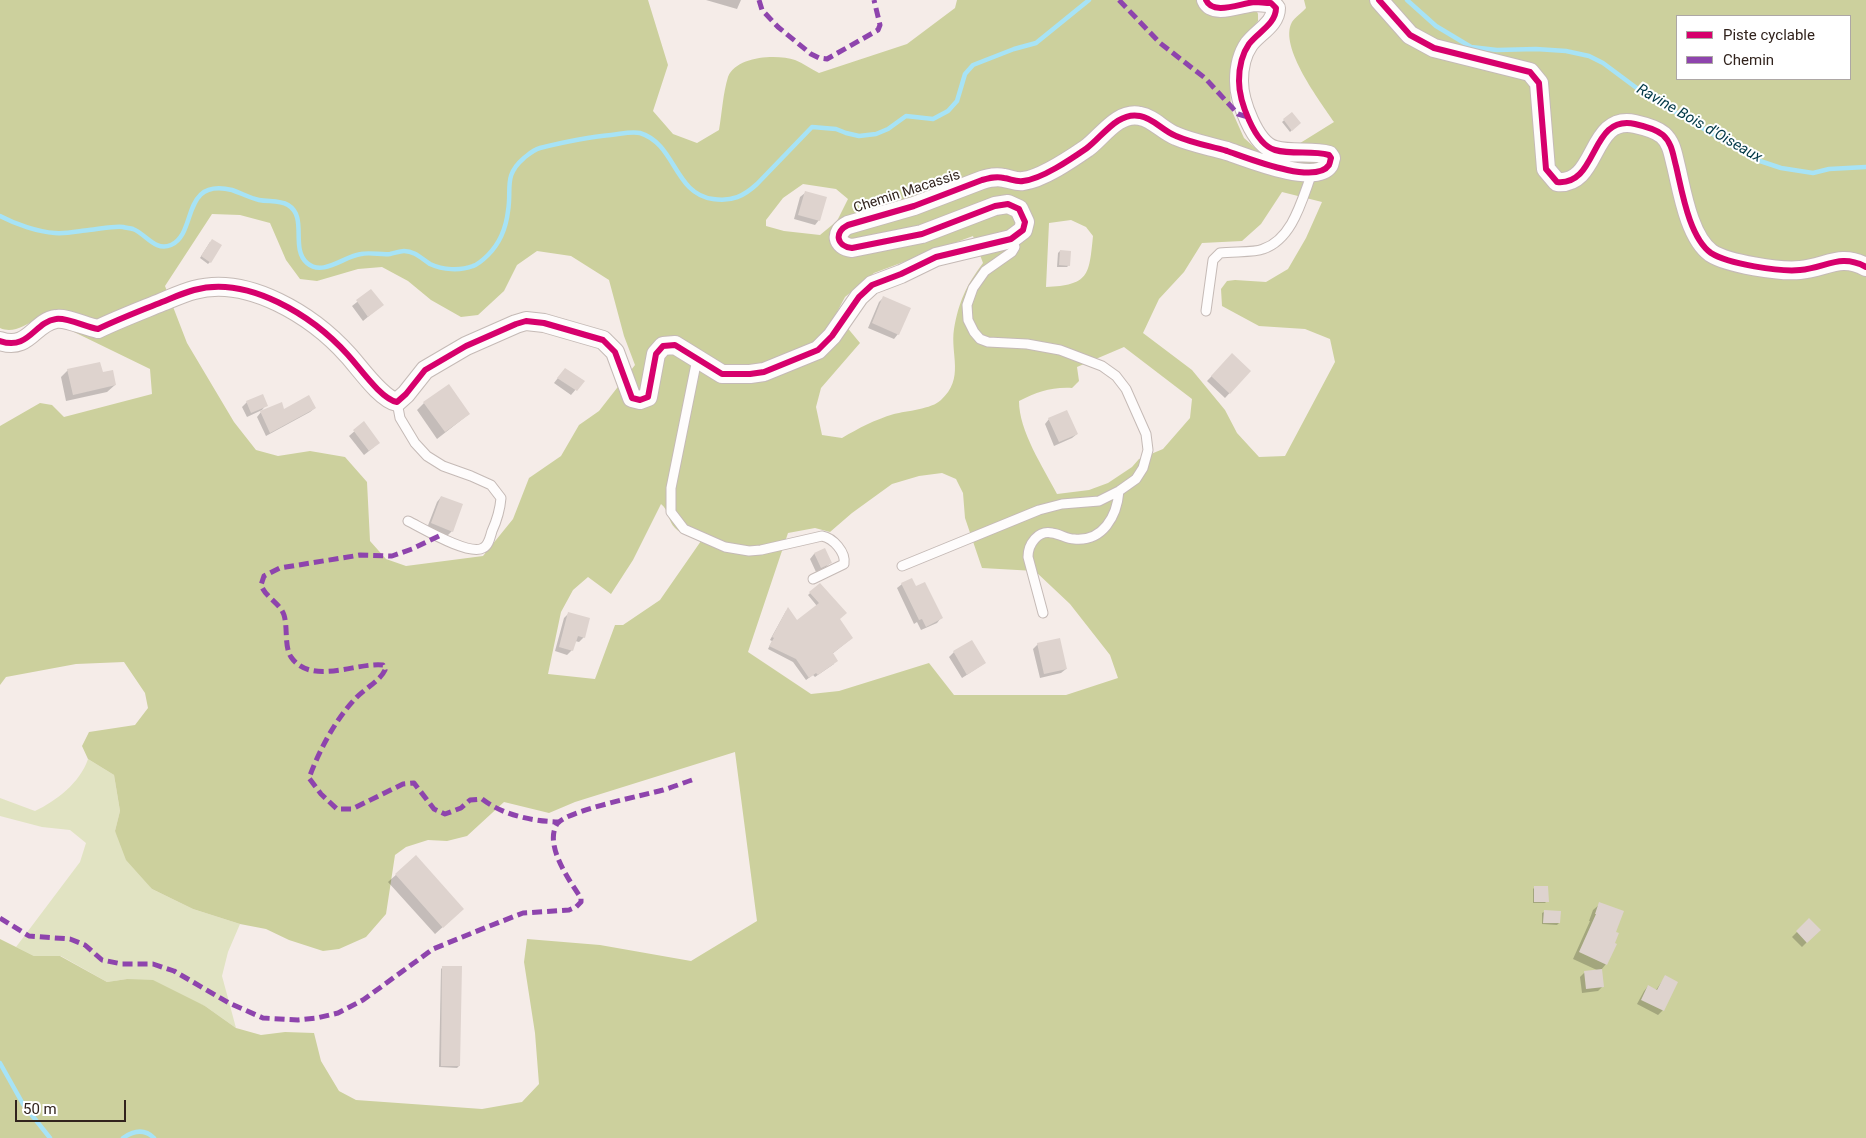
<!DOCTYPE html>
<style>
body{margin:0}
#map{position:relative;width:1866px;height:1138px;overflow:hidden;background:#f5ece8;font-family:Roboto,sans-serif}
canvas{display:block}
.legend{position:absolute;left:1676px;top:15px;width:175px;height:65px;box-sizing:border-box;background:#fff;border:1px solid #ada7a5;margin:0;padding:6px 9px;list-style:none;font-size:15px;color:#31231d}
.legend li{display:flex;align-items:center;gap:10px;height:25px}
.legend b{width:25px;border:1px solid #ada7a5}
.scale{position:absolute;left:15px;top:1100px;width:111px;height:22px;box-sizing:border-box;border:2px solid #31231d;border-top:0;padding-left:6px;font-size:15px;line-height:18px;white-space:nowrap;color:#31231d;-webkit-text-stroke:4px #fff;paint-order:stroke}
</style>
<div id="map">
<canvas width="1866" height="1138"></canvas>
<ul class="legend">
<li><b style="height:6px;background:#d6006c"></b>Piste cyclable</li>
<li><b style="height:6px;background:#8e44ad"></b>Chemin</li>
</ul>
<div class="scale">50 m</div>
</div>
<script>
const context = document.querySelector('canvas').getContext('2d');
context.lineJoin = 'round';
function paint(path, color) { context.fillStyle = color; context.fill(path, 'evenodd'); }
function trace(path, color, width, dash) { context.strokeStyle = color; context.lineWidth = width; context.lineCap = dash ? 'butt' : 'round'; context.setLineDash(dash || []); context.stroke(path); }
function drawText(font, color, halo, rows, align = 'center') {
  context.font = font + ' Roboto,sans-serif'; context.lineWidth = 4; context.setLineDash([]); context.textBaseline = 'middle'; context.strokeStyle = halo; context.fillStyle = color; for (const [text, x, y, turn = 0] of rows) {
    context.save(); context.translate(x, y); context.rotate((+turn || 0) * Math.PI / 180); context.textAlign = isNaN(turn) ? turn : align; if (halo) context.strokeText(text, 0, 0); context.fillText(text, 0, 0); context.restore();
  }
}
paint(new Path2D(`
 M88 759 114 775 120 811 115 831 152 889 193 909 240 924 228 952 222 976 236 1028 205 1006 127 979 107 982 61 956H34L16 947 80 862 86 843 70 830 42 827 0 816V798L35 811C56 801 80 783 88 759Z`), '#e1e3c2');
paint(new Path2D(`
 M0 0H648L668 65 653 111 673 134 697 143 719 130C722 113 723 93 728 77 736 56 777 54 795 60 803 63 811 69 819 73L907 44 955 8 957 0H1252L1258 14V21L1241 43 1230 82 1231 109 1244 138 1269 160 1297 145 1334 122C1321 102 1278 47 1292 22 1295 17 1302 13 1306 8L1304 0H1866V1138H0V939L34 956H60L107 982 127 979 153 980 205 1006 236 1028 261 1035 285 1032 314 1033 321 1061 339 1091 356 1100 482 1109 522 1102 539 1084 535 1033 524 962 527 939 600 945 691 961 757 921 735 752 575 802 549 813 504 802 467 836 447 841 428 840 406 847 395 855 386 914 366 937 339 949 323 951 289 940 266 929 240 924 193 909 152 889 126 860 115 831 120 811 114 775 88 759 82 746 89 732 135 725 148 708 145 693 124 662 76 664 6 677 0 685V426L40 403 52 405 64 417 152 394 150 369 74 332 60 312C52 314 44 316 37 319 25 325 13 334 0 328ZM1677 16H1850V79H1677ZM803 184 836 189 848 199 837 221 820 235 784 231 766 226V220L783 198ZM1282 192 1322 202 1306 238 1288 269 1266 282 1235 280 1227 281 1221 289 1222 306 1259 326 1305 329 1330 339 1335 362 1285 456 1259 457 1237 433 1225 410 1192 370 1143 333 1159 299 1184 272 1202 243 1242 241 1261 224ZM212 214 240 215 270 223 286 260 300 279 317 281 358 269 382 267 408 281 431 300 461 317 478 315 504 291 517 265 537 251 571 256 609 280 624 336 635 365 599 411 579 425 561 456 529 478 513 519 483 556 406 566 386 559 370 541 367 482 345 457 310 451 278 456 256 450 234 422 187 343 165 286ZM1071 220 1086 227 1093 236C1089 276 1089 285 1046 287L1049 223ZM973 236 983 263C966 286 959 301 954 329 950 355 965 378 941 400 932 409 906 411 894 414 874 420 859 428 842 438L822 435 816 407 821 388 860 343 836 314 845 297 874 273ZM1124 347 1192 399 1190 418 1163 449 1139 459 1132 467 1108 483 1089 490 1057 494C1043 467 1019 431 1019 401 1038 392 1050 387 1072 388L1079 381 1077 367ZM942 473 956 479 963 493 965 518 982 568 1035 571 1070 604 1110 655 1118 678 1066 695H954L929 663 839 691 811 694 748 652 788 533 815 528 830 532 852 513 892 484 919 476ZM661 504C669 510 668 521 675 528 682 535 693 537 701 541L660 600 623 625H615L595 679 548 674 561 612 573 590 588 577 611 594 633 560Z`), '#ccd09d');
paint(new Path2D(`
 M706 0H741L737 9Z
 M1292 113 1299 123 1290 132 1282 122Z
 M805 193 819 220 815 225 794 219 800 197Z
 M210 242V262L208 264 200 258Z
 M1060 251 1069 265 1067 267H1057L1058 253Z
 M371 291 382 305 363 321 352 306Z
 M883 298 898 334 894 339 868 328 879 302Z
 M1232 355 1249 372 1225 398 1207 381Z
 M68 370 102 374 115 385 107 392 66 401 61 377Z
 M561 374 583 381 571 395 554 383Z
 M247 402 266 405 262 410 247 417 242 407Z
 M424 403 469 414 437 439 417 410Z
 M315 408 310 412 266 436 257 417 261 412Z
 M1049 419 1077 434 1072 438 1054 446 1045 424Z
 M364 423 374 447 364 455 349 436Z
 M441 497 452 531 447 536 427 528 437 502Z
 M824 549 831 562 826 567 816 572 810 559 814 554Z
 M820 584 838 619 852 638 832 654 834 664 815 677 813 675 806 680 793 662 768 649 772 641 770 640 786 611 797 622 817 606 808 595Z
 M902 584 916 588 941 618 937 623 921 630 917 622 914 624 897 588Z
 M569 613 584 637 579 642 575 641 572 650 567 655 555 651 564 618Z
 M1038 644 1066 669 1061 673 1040 678 1033 649Z
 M954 652 985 663 962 678 949 657Z
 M416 857 455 916 435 934 388 882Z
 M1535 887 1547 901 1545 903H1533V889Z
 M1600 904 1614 932 1606 964 1601 970 1603 986 1598 991 1582 993 1580 977 1584 973 1599 971 1573 959 1590 921H1589L1593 910Z
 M1544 912 1559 923 1557 925 1542 924V913Z
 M1809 920 1819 930 1802 947 1792 937Z
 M443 967 459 1066 457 1068 439 1067 441 969Z
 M1665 977 1663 1010 1658 1015 1637 1004 1644 991 1648 986 1656 990Z`), '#0003');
trace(new Path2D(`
 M1407 0 1436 26 1471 47 1497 50 1536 49 1566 51 1589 56 1603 63 1646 95 1757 160 1781 168 1813 173 1829 169 1866 167
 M0 216C15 224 38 232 55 233 66 234 79 231 89 230 100 229 113 226 123 227 126 228 130 228 133 229 146 234 155 252 171 245 198 233 180 178 232 190 241 193 250 198 259 200 269 202 279 200 288 205 308 217 290 248 307 263 323 277 344 256 361 254 370 252 381 255 390 254 395 253 400 251 404 251 415 251 422 259 430 264 443 270 460 271 473 266 479 264 484 259 488 255 500 243 506 228 508 211 512 188 503 176 524 158 529 154 533 150 540 148 564 142 587 137 611 135 621 134 631 131 640 133 676 144 674 194 713 199 732 202 744 196 757 184L812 127 836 129 846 133 859 136 876 134 888 129 906 116 933 119 948 111 957 101 965 74 973 65 1014 49 1036 43 1089 0
 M0 1063 23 1104 50 1138
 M123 1138C133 1131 144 1128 154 1138`), '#a7e3f6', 4.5);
paint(new Path2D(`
 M1292 112 1301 123 1292 131 1283 119Z
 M805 191 827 197 820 221 798 215Z
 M212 239 222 245 211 263 201 256Z
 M1060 250 1071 251 1070 266 1059 265Z
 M371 289 384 305 368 317 356 300Z
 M883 296 911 308 899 335 872 323Z
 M1232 353 1251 371 1230 394 1211 376Z
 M100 362 103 372 113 370 116 385 73 395 67 369Z
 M565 368 585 381 577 391 557 378Z
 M449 384 470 414 445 432 423 402Z
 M263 394 268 406 251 413 246 401Z
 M309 395 316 408 270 433 260 411 282 402 284 409Z
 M1067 410 1078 434 1059 442 1048 418Z
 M364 421 380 443 369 451 353 430Z
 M441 496 463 504 453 532 431 523Z
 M825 548 832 563 821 568 814 553Z
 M912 578 916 586 925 582 943 618 926 627 922 619 919 620 901 583Z
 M820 583 847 613 840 619 853 638 833 653 838 661 818 675 816 673 809 678 796 659 769 646 774 638 772 637 788 607 797 620 819 603 809 592Z
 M568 612 590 618 585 638 578 636 573 651 559 647Z
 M1060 638 1067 669 1044 674 1037 643Z
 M972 640 986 663 967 675 953 651Z
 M416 855 464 909 443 928 395 874Z
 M1534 886H1548L1549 902H1534Z
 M1599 902 1624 911 1616 932 1619 933 1615 943 1617 944 1607 965 1579 952 1596 914H1595Z
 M1544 910 1561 911 1560 923H1543Z
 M1809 918 1821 930 1807 943 1796 931Z
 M442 966H462L460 1066H441Z
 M1602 969 1604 987 1586 989 1584 971Z
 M1665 975 1678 982 1664 1011 1641 1000 1648 985 1657 990Z`), '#ded3ce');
const lane = new Path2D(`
 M1206 311 1213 260 1220 253C1232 251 1254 253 1263 249 1293 239 1302 199 1312 173
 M697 359 671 488V512L684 529 725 547 749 551 761 550 822 536C833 538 846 552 844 564L813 579
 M397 402 400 418 415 443 427 456 443 466 471 476 491 485 501 498C500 510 497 520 492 531 490 537 489 545 483 548 469 556 424 529 408 521
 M902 566 1039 510 1062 504 1099 501 1119 491 1136 479 1143 468 1148 450 1146 434 1126 389 1116 376 1102 366 1060 350 1027 344 988 342 980 339 974 332 968 320 967 305 973 288 985 271 1012 252 1015 247 1011 239
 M1043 613 1028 557C1028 544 1038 530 1052 533 1060 534 1067 539 1074 539 1103 542 1117 516 1119 491`);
const street = new Path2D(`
 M1379 0 1410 35 1434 48 1530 72 1539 83 1546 169 1557 182C1599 186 1589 114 1635 124 1644 126 1656 129 1663 135 1672 143 1673 155 1676 166 1682 191 1689 237 1711 253 1728 264 1780 272 1800 270 1826 268 1840 253 1866 267
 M0 341C29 351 34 322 56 319 66 317 86 327 98 329 119 319 140 311 162 302 172 298 183 293 194 290 248 275 313 316 348 355 360 368 381 399 397 402L406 394 425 370 466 346 516 324 526 321 544 323 603 340 615 352 632 398 640 400 648 397 656 354 663 346 675 345 722 374H750L764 372 818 350 832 336 859 297 872 285 901 274 936 257 1011 239 1023 230 1025 222 1019 209 1008 204 995 206 922 234 852 248C836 246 834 232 848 225L914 206 982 180C989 178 996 176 1004 178 1011 179 1016 182 1023 181 1042 179 1071 159 1087 148 1102 137 1118 111 1140 116 1153 118 1163 131 1176 136 1192 143 1210 146 1227 151 1245 157 1315 186 1329 165 1330 163 1330 161 1331 158L1329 155C1312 150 1293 155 1275 150 1254 144 1239 100 1239 81 1239 68 1242 54 1249 44 1258 32 1276 24 1276 8L1271 3C1265 3 1260 2 1255 2 1241 3 1213 16 1206 0`);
trace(lane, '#c5bab6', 11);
trace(street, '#c5bab6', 20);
trace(lane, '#fefcfc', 9);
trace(street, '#fefcfc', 18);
trace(new Path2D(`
 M759 0 762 10 778 27 811 54 819 58 827 59 878 30 880 25 874 0
 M1119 0 1160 43 1205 78 1238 114 1248 117
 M439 536 412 549 392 556 360 555 280 568 264 576 261 585C266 598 280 603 284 615 288 628 284 646 291 657 311 686 357 662 383 665L385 670C380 681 364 689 355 699 335 720 319 751 309 778L321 794 337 809H352L403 784 414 783 434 809 445 814 461 808 470 800 482 799C503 815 531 821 558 822
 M0 918 29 936 70 939 85 945 102 960 122 964H153L174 971 229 1003 263 1018 298 1020 317 1018 338 1013 363 1000 433 949 487 927 523 913 569 910 576 907 581 902V898C569 880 544 845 557 824 565 811 645 795 663 790 673 787 683 783 692 780`), '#8e44ad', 5, [10, 5]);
trace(new Path2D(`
 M1379 0 1410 35 1434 48 1530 72 1539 83 1546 169 1557 182C1599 186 1589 114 1635 124 1644 126 1656 129 1663 135 1672 143 1673 155 1676 166 1682 191 1689 237 1711 253 1728 264 1780 272 1800 270 1826 268 1840 253 1866 267
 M0 341C29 351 34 322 56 319 66 317 86 327 98 329 119 319 140 311 162 302 172 298 183 293 194 290 248 275 313 316 348 355 360 368 381 399 397 402L406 394 425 370 466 346 516 324 526 321 544 323 603 340 615 352 632 398 640 400 648 397 656 354 663 346 675 345 722 374H750L764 372 818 350 832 336 859 297 872 285 901 274 936 257 1011 239 1023 230 1025 222 1019 209 1008 204 995 206 922 234 852 248C836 246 834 232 848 225L914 206 982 180C989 178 996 176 1004 178 1011 179 1016 182 1023 181 1042 179 1071 159 1087 148 1102 137 1118 111 1140 116 1153 118 1163 131 1176 136 1192 143 1210 146 1227 151 1245 157 1315 186 1329 165 1330 163 1330 161 1331 158L1329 155C1312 150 1293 155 1275 150 1254 144 1239 100 1239 81 1239 68 1242 54 1249 44 1258 32 1276 24 1276 8L1271 3C1265 3 1260 2 1255 2 1241 3 1213 16 1206 0`), '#d6006c', 6);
drawText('14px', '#31231d', '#fff', [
 ["Chemin Macassis",907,192,-18]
]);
drawText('italic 15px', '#003847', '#fff', [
 ["Ravine Bois d'Oiseaux",1699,124,30]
]);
</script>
